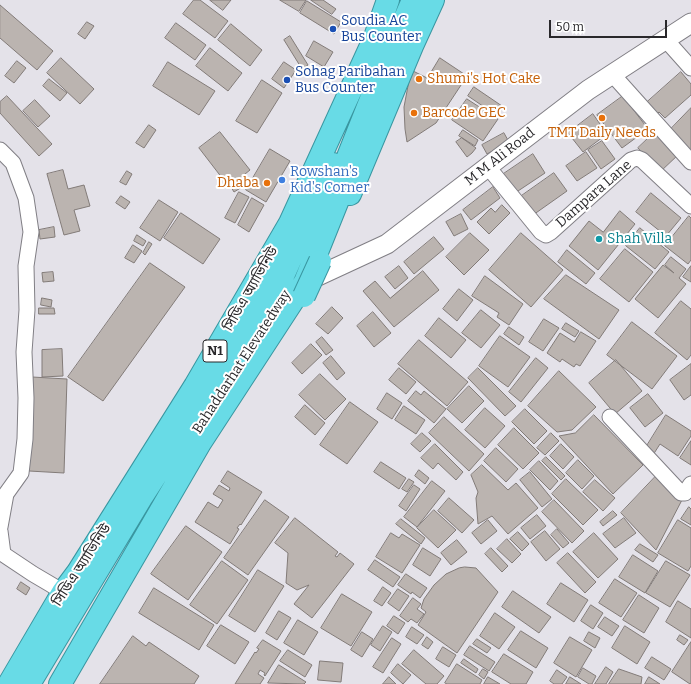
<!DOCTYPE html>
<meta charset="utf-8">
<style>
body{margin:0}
#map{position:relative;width:691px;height:684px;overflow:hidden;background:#e4e2e9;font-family:Bitter,serif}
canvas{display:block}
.scale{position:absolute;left:549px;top:20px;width:118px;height:18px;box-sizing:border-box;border:2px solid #29282b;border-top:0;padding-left:5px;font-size:12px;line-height:14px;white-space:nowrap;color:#29282b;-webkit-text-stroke:3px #fff;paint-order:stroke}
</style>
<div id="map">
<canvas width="691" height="684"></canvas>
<div class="scale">50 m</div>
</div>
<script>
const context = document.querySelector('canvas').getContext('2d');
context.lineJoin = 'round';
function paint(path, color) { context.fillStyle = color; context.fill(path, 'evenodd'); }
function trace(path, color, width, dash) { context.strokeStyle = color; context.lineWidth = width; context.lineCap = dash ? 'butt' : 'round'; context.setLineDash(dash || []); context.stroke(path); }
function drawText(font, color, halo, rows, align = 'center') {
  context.font = font + ' Bitter,"Noto Sans Bengali",serif'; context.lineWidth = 4; context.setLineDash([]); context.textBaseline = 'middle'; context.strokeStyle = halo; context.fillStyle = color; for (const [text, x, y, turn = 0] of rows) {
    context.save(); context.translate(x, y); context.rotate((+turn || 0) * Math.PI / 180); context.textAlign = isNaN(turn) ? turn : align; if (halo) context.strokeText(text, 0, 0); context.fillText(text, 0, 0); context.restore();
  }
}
const building = new Path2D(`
 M194 0H200L228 21 215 38 183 14Z
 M210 0H231L223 10Z
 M280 0H306L299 11Z
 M311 0H323L336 9 332 14Z
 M307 1 341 22 334 34 300 13Z
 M0 5 53 51 37 70 0 38Z
 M87 22 94 26 85 39 78 34Z
 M176 23 206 45 195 60 165 38Z
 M231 24 262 50 250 66 218 40Z
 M290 36 308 65 302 69 284 40Z
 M314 41 333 52 324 67 306 56Z
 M210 48 242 73 228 91 196 66Z
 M61 58 94 89 80 104 47 73Z
 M440 58 467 76 436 123 407 142 405 129 404 107 411 70 427 78Z
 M17 61 26 68 14 83 5 76Z
 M168 62 215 91 199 115 153 86Z
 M284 62 296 70 284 88 272 79Z
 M681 72 691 84V95L665 118 659 112 656 115 645 104Z
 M49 79 67 93 60 101 43 86Z
 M262 80 282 93 257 133 236 121Z
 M474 87 502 106 496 115 468 96Z
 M7 96 52 144 39 156 0 113V102Z
 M623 96 648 129 622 148 597 115Z
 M467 99 498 119 483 141 452 120Z
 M35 100 50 116 38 127 23 111Z
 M691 108V153L669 131Z
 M593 114 607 134 583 152 568 133Z
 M149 125 156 130 144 148 136 143Z
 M463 130 478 140 475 146 459 136Z
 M657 130 679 154 660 172 638 148Z
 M220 132 250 170 229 187 199 148Z
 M504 133 509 142 487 154 482 145Z
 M462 138 476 148 472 153 467 157 456 142Z
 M602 141 615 159 601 169 588 150Z
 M270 149 290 161 266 202 246 190Z
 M586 152 597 168 577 181 566 166Z
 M533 154 545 173 515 193 502 175Z
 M63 170 68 189 84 185 90 206 74 210 80 231 64 235 47 174Z
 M127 171 132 174 126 185 120 182Z
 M554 173 567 191 533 215 520 197Z
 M244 179 247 184 234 192 231 187Z
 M493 187 500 198 471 220 463 210Z
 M239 192 249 197 235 223 225 218Z
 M651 193 681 218 666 236 636 212Z
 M121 196 130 202 125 209 116 203Z
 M252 198 264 205 249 232 238 225Z
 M159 200 178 212 160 241 140 228Z
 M502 205 510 213 489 234 477 222 491 208 495 212Z
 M620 211 635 224 598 270 569 246 589 221 603 232Z
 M181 213 220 239 203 264 164 238Z
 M461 214 468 229 454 236 446 222Z
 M689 216 691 218V260L688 264 665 246Z
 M54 227 55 237 40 239 39 230Z
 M640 228 669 252 655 269 626 246Z
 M470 233 489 250 464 275 446 257Z
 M521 233 563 270 531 307 489 270Z
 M137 235 146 241 143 246 134 241Z
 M434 237 444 249 414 274 404 262Z
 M149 242 152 244 145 255 143 253Z
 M133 245 142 251 134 263 125 258Z
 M625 249 653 272 629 302 600 279Z
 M567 250 595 273 586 284 558 262Z
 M671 257 686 269 679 278 686 284 658 318 635 299 663 265 674 273 665 265Z
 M150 263 185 287 103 401 68 377Z
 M399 266 408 278 395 289 385 277Z
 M691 266V282L683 277Z
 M423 271 439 290 394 327 363 291 375 281 390 298Z
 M53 272 54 281 43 282 42 273Z
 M566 275 619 310 599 339 544 299Z
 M485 276 523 304 509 325 497 317 499 313 472 296Z
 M459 289 473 300 457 321 443 309Z
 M42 298 52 300 51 307 41 305Z
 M681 301 691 309V355L687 360 655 333Z
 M332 307 343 318 328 334 316 324Z
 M39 308H54L55 314H39Z
 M481 310 500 325 481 348 462 333Z
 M373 312 391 333 374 347 357 326Z
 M439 318 466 340 451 358 425 336Z
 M544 319 559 328 543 351 529 342Z
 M632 322 677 356 652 389 607 355Z
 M566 323 579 331 575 337 562 329Z
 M509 327 524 337 519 345 504 334Z
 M581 332 596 341 580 366 576 364 574 367 562 359 560 362 547 353 560 333 574 342Z
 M500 336 530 357 508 387 479 366Z
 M322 337 333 350 326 355 316 342Z
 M419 340 468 382 447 406 398 364Z
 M311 344 322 355 302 374 292 363Z
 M62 349 63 376 42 377V350Z
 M331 356 345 373 337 380 323 363Z
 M536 358 548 368 521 402 509 392Z
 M616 360 642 391 615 414 589 383Z
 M691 364V395L684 400 670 380Z
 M399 368 416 382 406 394 389 380Z
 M478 368 516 406 505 416 468 378Z
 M559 371 596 407 572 430 557 432 528 406Z
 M320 374 346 399 325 420 299 395Z
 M32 377 67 379 64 473 29 471Z
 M469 386 484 401 462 423 447 409Z
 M416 391 421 395 424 391 446 409 434 423 408 401Z
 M387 393 402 403 392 419 377 409Z
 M648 394 663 413 645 427 630 408Z
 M350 402 378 422 347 464 320 445Z
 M305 405 325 423 315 435 295 417Z
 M404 406 425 420 416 434 395 420Z
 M485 408 505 426 485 448 465 430Z
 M525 409 547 431 534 444 512 422Z
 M594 415 643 465 613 494 559 436 575 433Z
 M666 415 691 431V436L678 456 660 444 653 455 645 449Z
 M444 417 484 454 469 471 429 433Z
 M514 428 539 453 523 469 498 445Z
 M422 433 431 441 420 452 411 444Z
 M551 433 559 441 545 455 537 448Z
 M691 441V465L680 458Z
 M435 444 463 472 456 480 438 463 433 469 421 458Z
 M561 444 574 457 563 469 550 456Z
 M496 448 518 469 506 482 484 461Z
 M546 457 565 476 561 480 542 461Z
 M578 460 594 476 582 489 566 473Z
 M539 461 558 481 550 490 530 470Z
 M381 462 406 478 399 489 374 472Z
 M482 465 508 490 516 483 538 508 508 534 492 516 478 524 476 498 478 492 471 475Z
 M419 470 429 478 425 484 415 476Z
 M228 471 262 492 241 525 240 524 237 528 239 529 230 544 195 522 208 502 218 508 223 500 213 494 219 485 229 491 230 488 221 482Z
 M530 472 552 499 542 507 520 480Z
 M658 474 683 498 656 550 621 513Z
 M409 479 414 482 407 492 402 489Z
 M566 479 598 510 583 525 552 494Z
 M595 480 615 498 603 511 583 492Z
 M432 481 445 491 417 527 404 517Z
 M414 485 420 489 406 511 399 506Z
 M449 498 474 520 462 533 438 511Z
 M265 500 289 517 248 575 224 558Z
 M554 500 584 531 572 543 542 512Z
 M689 507 691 509V525L681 519Z
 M434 510 456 530 438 548 417 528Z
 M613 511 617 515 603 526 600 522Z
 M537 515 546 526 530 539 521 528Z
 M295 518 338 552 335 556 337 557 340 553 354 564 312 618 294 604 309 585 297 590 286 583 288 553 275 543Z
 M624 518 636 533 615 548 603 534Z
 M401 519 425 538 421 544 396 524Z
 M488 520 497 531 481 544 472 533Z
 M678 520 691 528V566L688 571 658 553Z
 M186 526 222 552 188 600 151 574Z
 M557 529 569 543 563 548 551 535Z
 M545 531 560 549 546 561 531 542Z
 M518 532 529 544 522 551 510 539Z
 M391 533 399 538 402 534 420 545 402 573 376 557Z
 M594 533 618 559 598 578 573 552Z
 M507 539 521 554 512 563 497 549Z
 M457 540 467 552 451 565 441 553Z
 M640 544 658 555 653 562 635 550Z
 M423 548 441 559 430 576 413 565Z
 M491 548 508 566 502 572 485 554Z
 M568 553 596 582 585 593 557 563Z
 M633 555 658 571 645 593 619 577Z
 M375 560 400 577 393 587 368 570Z
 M222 561 248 580 217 624 190 605Z
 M666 561 690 575 670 607 646 593Z
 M465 567 476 568 498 592 457 653 418 625 426 612 421 608 424 599 434 585 446 574 459 568Z
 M258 570 284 586 255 632 229 616Z
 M406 574 427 588 420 598 412 592 411 594 398 585Z
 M615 579 637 593 621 617 599 603Z
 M21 582 30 588 26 595 17 589Z
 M561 583 588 600 574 622 547 604Z
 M383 587 391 593 382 606 374 601Z
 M154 588 214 625 199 650 139 613Z
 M398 589 409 596 399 611 388 603Z
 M513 591 551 617 539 633 502 607Z
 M342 594 372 612 351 646 321 628Z
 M639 595 659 608 644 633 623 620Z
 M413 598 421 604 417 609 424 614 417 623 411 619 408 622 400 616Z
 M678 601 691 609V638L666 622Z
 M591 605 603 613 593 629 581 621Z
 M279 611 291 618 277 640 266 633Z
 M495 613 515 627 499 649 480 636Z
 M394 616 405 623 398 634 387 626Z
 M605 617 619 626 612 636 598 627Z
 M298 620 318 632 304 655 284 643Z
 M221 625 249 642 235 664 207 646Z
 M383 626 392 632 380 651 371 645Z
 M625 626 650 642 637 664 612 648Z
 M412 627 424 635 417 644 406 637Z
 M521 631 548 648 536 668 508 650Z
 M362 632 373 639 362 657 351 650Z
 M589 632 600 638 595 648 584 641Z
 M680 635 688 640 684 645 677 640Z
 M133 636 146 646 149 642 199 676 194 684H100Z
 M427 637 433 642 428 649 422 645Z
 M570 637 592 650 576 677 554 663Z
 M392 638 401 644 383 673 373 667Z
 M477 639 491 648 487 653 473 644Z
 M263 640 281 651 265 676 264 675 265 673 260 670 258 674 264 678 260 684H235L255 652 256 653 259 649 257 648Z
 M691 642V684H690L672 672Z
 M470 646 495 662 489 671 464 655Z
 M443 647 456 655 449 667 436 659Z
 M288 650 312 665 305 677 280 661Z
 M414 650 444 676 437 684H426L402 664Z
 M504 654 533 672 526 684H511L492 672Z
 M652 657 671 669 664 680 645 668Z
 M464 659 478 669 476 673 461 663Z
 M320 661 343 663 341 682 318 680Z
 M398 664 411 675 403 684 391 673Z
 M457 664 482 680 480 684H447L445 683Z
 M279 665 306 682 304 684 268 683Z
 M606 667 613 672 606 684H595Z
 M583 668 596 676 592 684H589L578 677Z
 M483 669 488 672 484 679 479 675Z
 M619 669 642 677 641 684H609Z
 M557 670 567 677 562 684H554L550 681Z
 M389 677 396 684H383Z
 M488 677 500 684H484Z
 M570 677 581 684H566Z
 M649 677 660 684H645Z`);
paint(building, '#bbb4b0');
trace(building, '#827b78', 1);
const minor = new Path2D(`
 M666 40 691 68
 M613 75 691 162
 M0 150 13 163 26 198 31 232 26 266 27 310 24 352 26 398 25 439 21 473 6 494 0 527
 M488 167 541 232 546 235 551 232 631 160 637 158 642 160 691 206
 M610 417 681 493H685L691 484
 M0 531 3 554 33 574 50 584 63 592`);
const tertiary = new Path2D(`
 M305 282 387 244 588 90 691 23`);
const trunk = new Path2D(`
 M336 187 383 69 413 0
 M350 194 412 46 433 0
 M9 684 63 592 78 572 195 386 290 223 375 37 388 0
 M29 684 141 498 278 287 321 191 333 164
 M60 684 200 443 305 282 348 175`);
trace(minor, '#817f85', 17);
trace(tertiary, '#817f85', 21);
trace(trunk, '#3996a0', 24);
trace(minor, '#fff', 15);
trace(tertiary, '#fff', 19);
trace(trunk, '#68dbe6', 22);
const trunkBridge = new Path2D(`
 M304 296 320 261`);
trace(trunkBridge, '#3996a0', 24, []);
trace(trunkBridge, '#68dbe6', 22);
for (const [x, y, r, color] of [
 [333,29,4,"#1a4fb4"],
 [419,79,4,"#e8710a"],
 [287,80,4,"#1a4fb4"],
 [414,113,4,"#e8710a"],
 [602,118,4,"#e8710a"],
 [282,180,4,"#3f7fe0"],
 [267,183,4,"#e8710a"],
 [599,239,4,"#0f9aa8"]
]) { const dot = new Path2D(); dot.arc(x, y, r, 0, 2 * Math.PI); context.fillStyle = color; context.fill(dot); trace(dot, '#fff', 1.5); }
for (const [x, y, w] of [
 [215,351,24]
]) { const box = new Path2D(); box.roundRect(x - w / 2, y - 11, w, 22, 3); context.fillStyle = '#fff'; context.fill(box); trace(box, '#29282b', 1); }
drawText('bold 13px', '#29282b', null, [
 ["N1",215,351]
]);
drawText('14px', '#164399', '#fff', [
 ["Soudia AC",341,21],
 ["Bus Counter",341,37],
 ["Sohag Paribahan",295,72],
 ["Bus Counter",295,88]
], 'left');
drawText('14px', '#c56008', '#fff', [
 ["Shumi's Hot Cake",427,79],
 ["Barcode GEC",422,113],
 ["TMT Daily Needs",602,133,"center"],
 ["Dhaba",259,183,"right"]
], 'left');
drawText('14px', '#29282b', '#fff', [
 ["M M Ali Road",500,157,-38],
 ["Dampara Lane",594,194,-41],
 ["সিডিএ অ্যাভিনিউ",251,289,-60],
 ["Bahaddarhat Elevatedway",242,362,-57],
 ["সিডিএ অ্যাভিনিউ",82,565,-57]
]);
drawText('14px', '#366cbe', '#fff', [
 ["Rowshan's",290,172],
 ["Kid's Corner",290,188]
], 'left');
drawText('14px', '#0d838f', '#fff', [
 ["Shah Villa",607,239]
], 'left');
</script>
